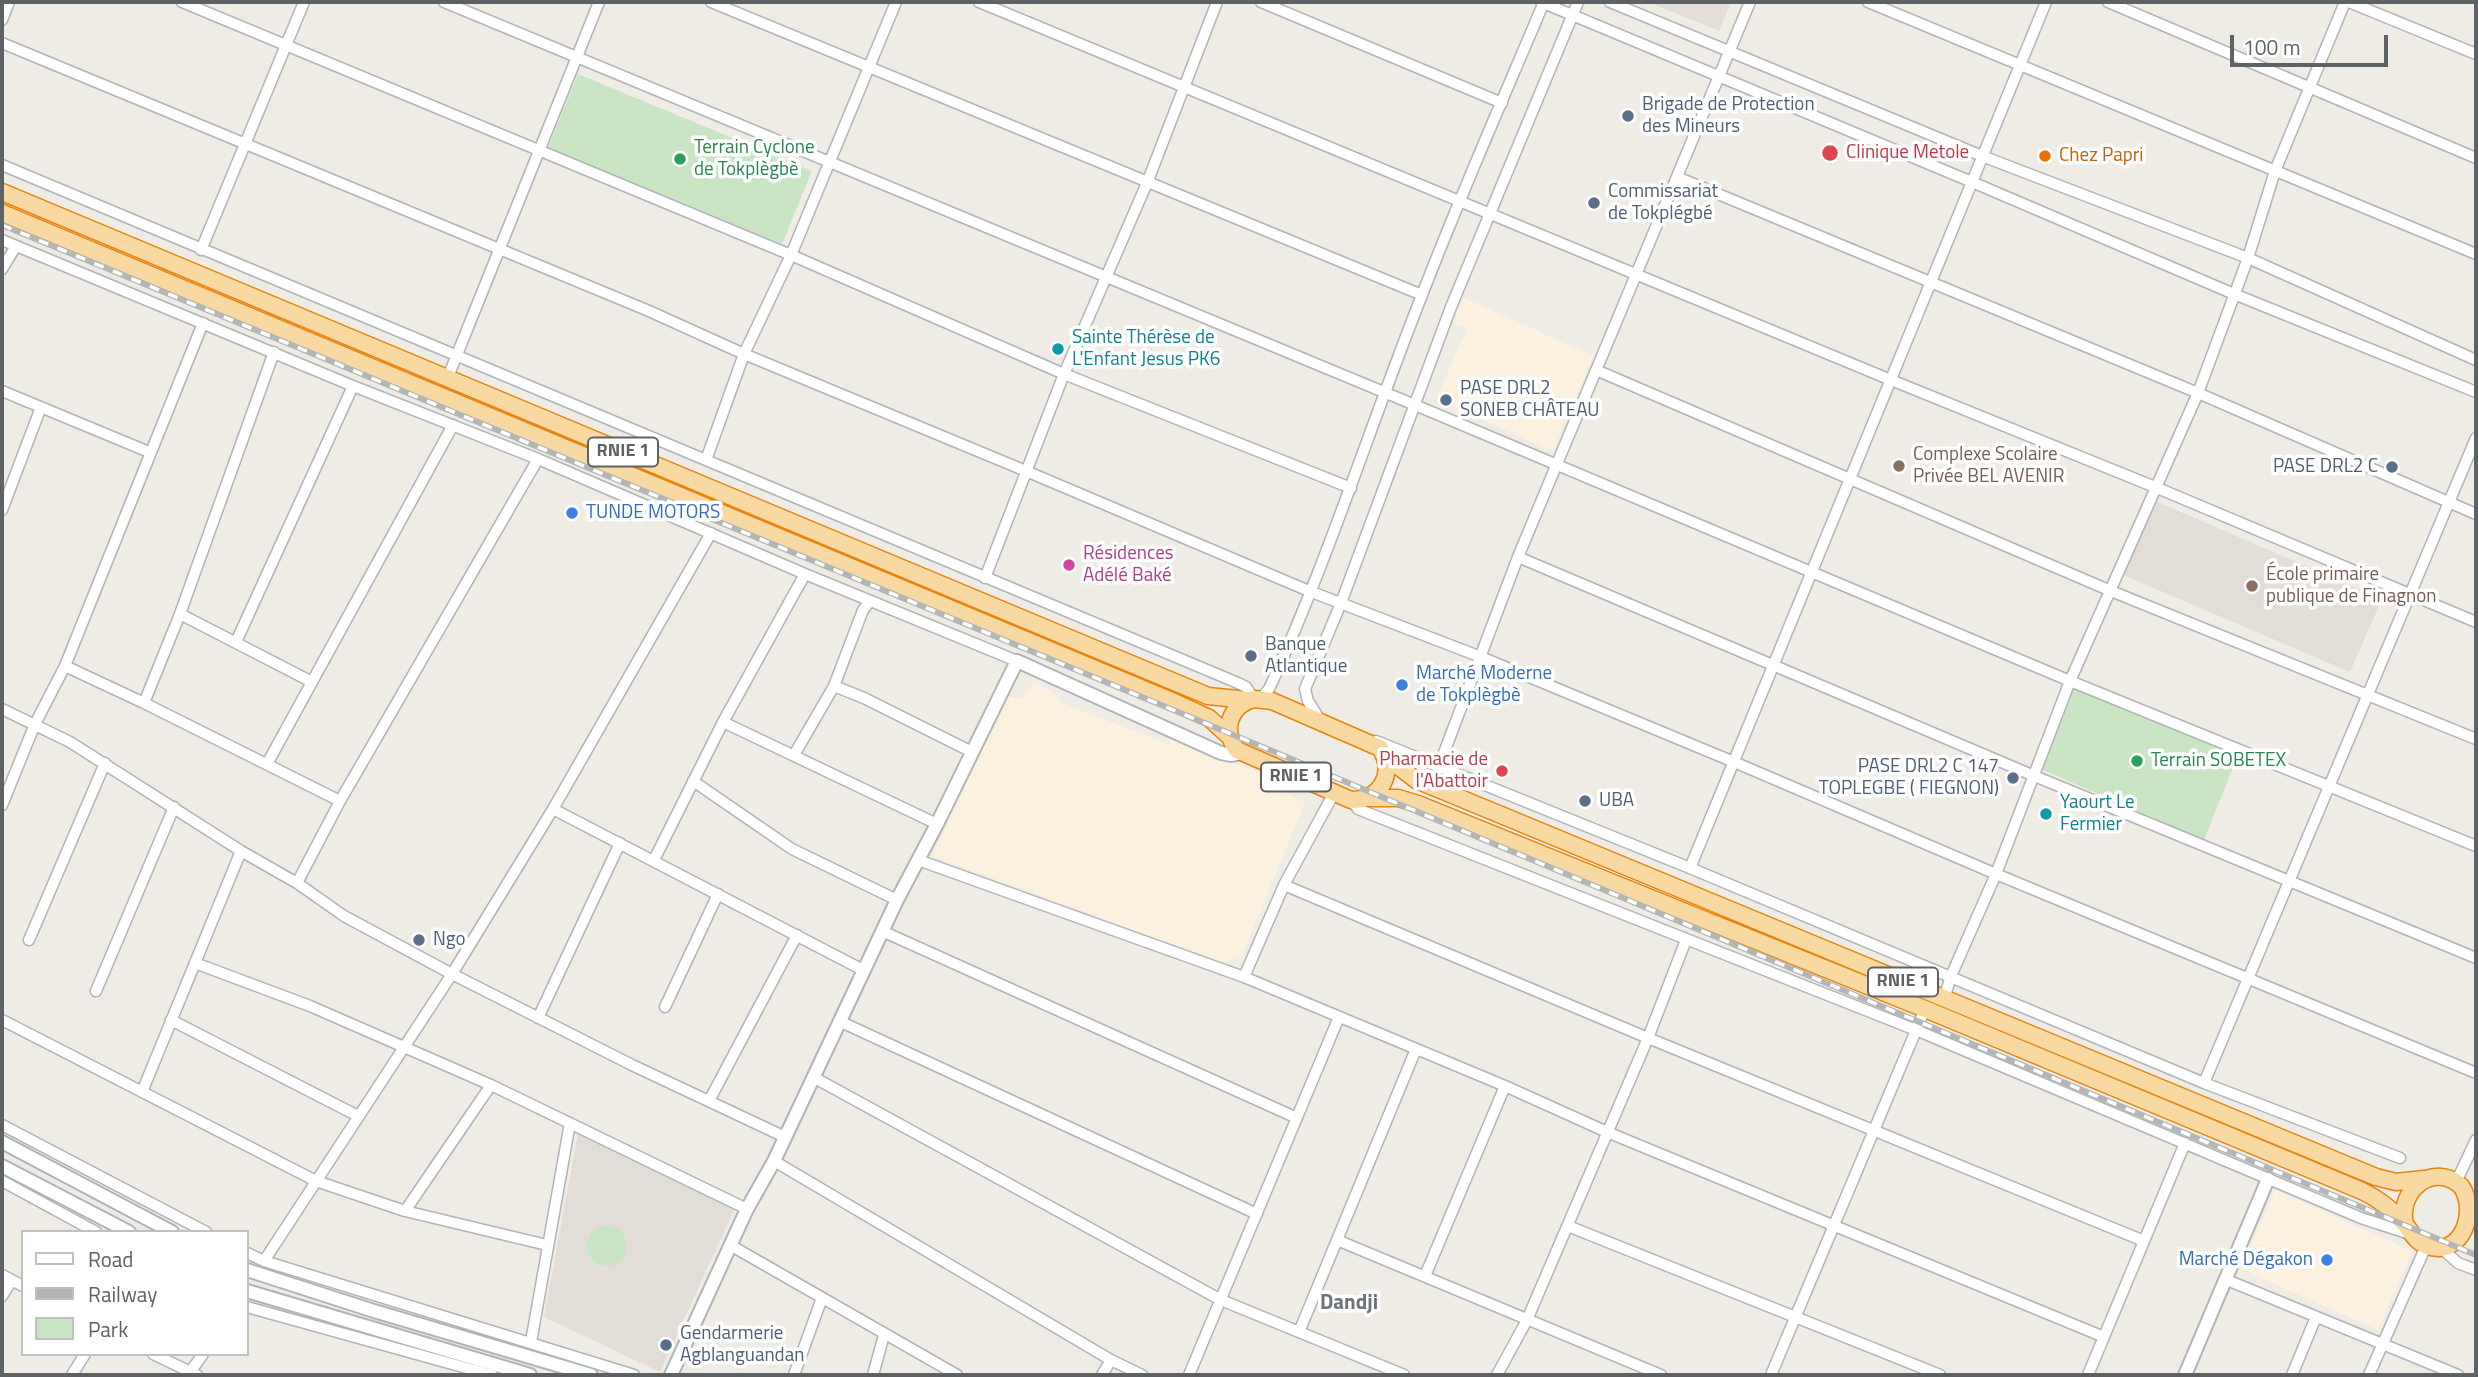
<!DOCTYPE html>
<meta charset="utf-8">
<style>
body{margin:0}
#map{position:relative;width:2478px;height:1377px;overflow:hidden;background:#efece6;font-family:"Titillium Web",sans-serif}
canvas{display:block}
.frame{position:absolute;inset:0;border:4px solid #5d6265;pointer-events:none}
.legend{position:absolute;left:21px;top:1230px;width:228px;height:126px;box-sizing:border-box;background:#fff;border:2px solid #bec0c1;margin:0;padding:9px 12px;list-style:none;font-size:21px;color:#5d6265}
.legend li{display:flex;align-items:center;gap:14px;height:35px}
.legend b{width:35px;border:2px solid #bec0c1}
.scale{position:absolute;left:2230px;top:35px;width:158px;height:32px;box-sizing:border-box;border:4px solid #5d6265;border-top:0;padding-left:9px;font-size:21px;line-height:24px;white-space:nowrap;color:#5d6265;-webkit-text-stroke:5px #fff;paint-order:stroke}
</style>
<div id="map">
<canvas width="2478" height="1377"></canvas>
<div class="frame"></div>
<ul class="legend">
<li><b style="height:9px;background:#fff"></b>Road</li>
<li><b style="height:9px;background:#b4b5b5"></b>Railway</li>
<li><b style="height:19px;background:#c9e5c4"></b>Park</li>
</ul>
<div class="scale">100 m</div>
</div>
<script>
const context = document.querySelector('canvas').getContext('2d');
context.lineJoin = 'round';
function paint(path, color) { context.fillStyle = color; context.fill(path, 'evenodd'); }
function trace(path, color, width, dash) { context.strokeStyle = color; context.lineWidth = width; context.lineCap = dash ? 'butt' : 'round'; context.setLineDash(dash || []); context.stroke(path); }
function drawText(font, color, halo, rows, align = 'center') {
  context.font = font + ' "Titillium Web",sans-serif'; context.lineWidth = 7; context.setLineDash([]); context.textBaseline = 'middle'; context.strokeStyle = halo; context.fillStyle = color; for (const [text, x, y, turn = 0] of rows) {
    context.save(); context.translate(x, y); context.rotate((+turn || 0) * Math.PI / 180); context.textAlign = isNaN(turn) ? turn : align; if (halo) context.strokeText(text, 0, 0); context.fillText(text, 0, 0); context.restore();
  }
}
paint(new Path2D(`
 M1464 298 1594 356 1552 451 1436 399 1467 329 1453 323Z
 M1034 681 1060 698 1059 702 1168 744 1172 737 1262 774 1259 782 1305 802 1241 958 1222 962 932 856 1008 696 1023 698Z
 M2275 1190 2412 1251 2378 1330 2241 1269Z`), '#fcf0de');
paint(new Path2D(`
 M1648 2H1731L1719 31Z
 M2153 500 2382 599 2350 672 2121 574Z
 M578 1133 734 1210 660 1372 544 1317Z`), '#e2ddd7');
paint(new Path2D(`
 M578 74 812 171 782 244 548 148Z
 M2072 681 2238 755 2204 840 2036 767Z
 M587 1246a20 20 0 1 1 40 0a20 20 0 1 1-40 0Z`), '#c9e5c4');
const minor = new Path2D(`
 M182 2 791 255 1064 374 1351 488
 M444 2 1415 405 2070 681 2476 846
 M711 2 1422 295
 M979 2 1891 380 2155 487 2476 622
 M1261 2 1502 103
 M1541 2 1972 182 2234 294 2476 392
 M1610 2 1982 156 2248 258 2476 360
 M1868 2 2476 254
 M2108 2 2476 158
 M2349 2 2476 54
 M2 20 9 2
 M2 43 649 311 744 354 1026 471 1309 591 1481 657 1734 762 1996 874 2476 1073
 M2 165 1238 683 1246 687 1254 699
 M1677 177 2198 393 2476 514
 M2 240 353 386 538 459 805 574 1017 661
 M201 250 304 2
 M2 269 16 246
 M1596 370 2111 591 2476 739
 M448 377 599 2
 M2 391 149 452
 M706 460 744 354 791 255 896 2
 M2 510 41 407
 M1518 557 2032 775 2476 958
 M985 578 1064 374 1147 183 1217 2
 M180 614 312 682
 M236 642 353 386
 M65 666 144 703 340 801
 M834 686 863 610 870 601
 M1260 699 1269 689C1328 561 1370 426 1422 295 1460 196 1503 99 1544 2
 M144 703 180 614 274 352
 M2 709 70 742 241 851 297 883 344 916 452 974 632 1065 785 1137
 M1320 720 1308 701 1305 689 1341 603 1451 307 1578 2
 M723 722 937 824
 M1376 741 1690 868 2204 1083 2400 1158
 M794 755 834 686 864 698 972 752
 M267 764 453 425
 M1439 766 1518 557 1750 2
 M693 781 792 849 897 900
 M1351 800 1358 809 1916 1030 2361 1218 2410 1234
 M2 805 35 724 65 666 203 323
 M553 809 863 970
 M654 860 723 722 805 574
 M918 860 1244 977 1505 1086 1607 1132 2104 1337
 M1690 868 2046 2
 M297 883 340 801 538 459
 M1284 885 1648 1038 2144 1241
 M882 931 1297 1118
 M29 940 105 763
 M195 963 310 1006 491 1085 747 1209
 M1244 977 1284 885 1334 793
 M96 991 174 807
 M1944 999 1951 976 1996 874 2070 681 2198 393 2248 258 2275 171 2345 2
 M665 1007 718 894
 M538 1018 620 843
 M2 1020 316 1181 405 1211 547 1245
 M171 1020 358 1116
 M839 1021 1257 1214
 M813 1077 1221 1300 1404 1375
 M2204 1083 2476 438
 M142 1092 241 851
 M709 1101 797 935
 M2 1125 206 1232
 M774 1161 1111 1360 1142 1375
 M2 1181 96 1232
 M2456 1182 2476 1140
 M405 1211 491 1085
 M1568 1226 1940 1375
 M1337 1240 1661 1375
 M730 1245 957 1375
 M2441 1248 2458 1263 2476 1270
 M247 1253 264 1261 634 1375
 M264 1261 452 974 553 809 711 533
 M2 1275 23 1286
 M1425 1276 1505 1086
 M2227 1280 2458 1375
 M2 1296 12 1280
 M247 1307 492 1375
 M1299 1332 1416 1049
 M531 1342 570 1123
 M153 1354 197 1375
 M72 1375 85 1354
 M188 1375 203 1354
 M794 1375 822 1298
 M873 1375 884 1335
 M1102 1375 1111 1360
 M1189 1375 1339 1017
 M1497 1375 1527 1320 1648 1038 1686 940
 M1771 1375 1925 1009
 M2088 1375 2185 1143
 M2292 1375 2316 1317
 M2369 1375 2426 1246`);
const tertiary = new Path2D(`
 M2 1142 172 1232
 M2 1166 129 1232
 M247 1270 374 1311 591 1375
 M247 1291 530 1375
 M671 1375 747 1209 774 1161 897 900 937 824 1017 661 1221 753 1231 755 1241 753
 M2185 1375 2268 1179`);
const trunk = new Path2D(`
 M2 192 1208 696 1248 700
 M2 213 1174 702 1209 718 1230 737
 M1254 699 1272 701 1380 748C1396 773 1381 800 1351 800L1237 750C1222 731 1229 705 1254 699Z
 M1385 756 1416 780 1431 786 2376 1177 2396 1182 2424 1179
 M1365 798H1398L1418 804 1925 1009 2362 1191C2379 1199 2392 1209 2404 1223 2412 1232 2414 1241 2427 1246 2463 1258 2478 1210 2461 1186 2433 1161 2397 1191 2405 1224`);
trace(minor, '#b1b4b7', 13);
trace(tertiary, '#b1b4b7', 16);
trace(trunk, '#e8830c', 19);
trace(minor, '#fff', 10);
trace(tertiary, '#fff', 12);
trace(trunk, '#f9d9a2', 16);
const rail = new Path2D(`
 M2 225 1265 748 2476 1255`);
trace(rail, '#b4b5b5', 6);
trace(rail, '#fff', 3.5, [10]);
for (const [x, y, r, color] of [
 [1628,116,7,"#5c6f8a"],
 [1830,153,9,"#e0444e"],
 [2045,156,7,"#e8710a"],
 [680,159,7,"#2e9e5b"],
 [1594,203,7,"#5c6f8a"],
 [1058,349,7,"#0f9aa8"],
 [1446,400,7,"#5c6f8a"],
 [1899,466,7,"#8d6e63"],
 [2392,467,7,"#5c6f8a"],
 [572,513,7,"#3f7fe0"],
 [1069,565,7,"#d1479c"],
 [2252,586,7,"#8d6e63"],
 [1251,656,7,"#5c6f8a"],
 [1402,685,7,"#3f7fe0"],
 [2137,761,7,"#2e9e5b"],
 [1502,771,7,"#e0444e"],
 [2013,778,7,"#5c6f8a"],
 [1585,801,7,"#5c6f8a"],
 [2046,814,7,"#0f9aa8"],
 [419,940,7,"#5c6f8a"],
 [2327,1260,7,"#3f7fe0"],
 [666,1345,7,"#5c6f8a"]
]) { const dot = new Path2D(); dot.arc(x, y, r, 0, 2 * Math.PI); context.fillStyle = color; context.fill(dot); trace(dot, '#fff', 2.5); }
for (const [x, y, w] of [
 [623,452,70],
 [1296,777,70],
 [1903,982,70]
]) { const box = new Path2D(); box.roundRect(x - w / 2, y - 14.5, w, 29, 5); context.fillStyle = '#fff'; context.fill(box); trace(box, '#5d6265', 2); }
drawText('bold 18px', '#5d6265', null, [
 ["RNIE 1",623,452],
 ["RNIE 1",1296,777],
 ["RNIE 1",1903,982]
]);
drawText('19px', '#4e5e75', '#fff', [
 ["Brigade de Protection",1642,105],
 ["des Mineurs",1642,127],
 ["Commissariat",1608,192],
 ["de Tokplégbé",1608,214],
 ["PASE DRL2",1460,389],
 ["SONEB CHÂTEAU",1460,411],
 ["PASE DRL2 C",2378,467,"right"],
 ["Banque",1265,645],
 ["Atlantique",1265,667],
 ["PASE DRL2 C 147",1999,767,"right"],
 ["TOPLEGBE ( FIEGNON)",1999,789,"right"],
 ["UBA",1599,801],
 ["Ngo",433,940],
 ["Gendarmerie",680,1334],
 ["Agblanguandan",680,1356]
], 'left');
drawText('19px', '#27864d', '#fff', [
 ["Terrain Cyclone",694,148],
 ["de Tokplègbè",694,170],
 ["Terrain SOBETEX",2151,761]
], 'left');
drawText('19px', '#be3a42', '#fff', [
 ["Clinique Metole",1846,153],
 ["Pharmacie de",1488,760,"right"],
 ["l'Abattoir",1488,782,"right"]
], 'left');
drawText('19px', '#c56008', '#fff', [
 ["Chez Papri",2059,156]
], 'left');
drawText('19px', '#0d838f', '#fff', [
 ["Sainte Thérèse de",1072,338],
 ["L'Enfant Jesus PK6",1072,360],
 ["Yaourt Le",2060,803],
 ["Fermier",2060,825]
], 'left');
drawText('19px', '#785e54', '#fff', [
 ["Complexe Scolaire",1913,455],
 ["Privée BEL AVENIR",1913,477],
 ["École primaire",2266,575],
 ["publique de Finagnon",2266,597]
], 'left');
drawText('19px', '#366cbe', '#fff', [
 ["TUNDE MOTORS",586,513],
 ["Marché Moderne",1416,674],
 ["de Tokplègbè",1416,696],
 ["Marché Dégakon",2313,1260,"right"]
], 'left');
drawText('19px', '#b23c85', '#fff', [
 ["Résidences",1083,554],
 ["Adélé Baké",1083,576]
], 'left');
drawText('bold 21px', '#6e7477', '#fff', [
 ["Dandji",1349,1304]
]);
</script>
